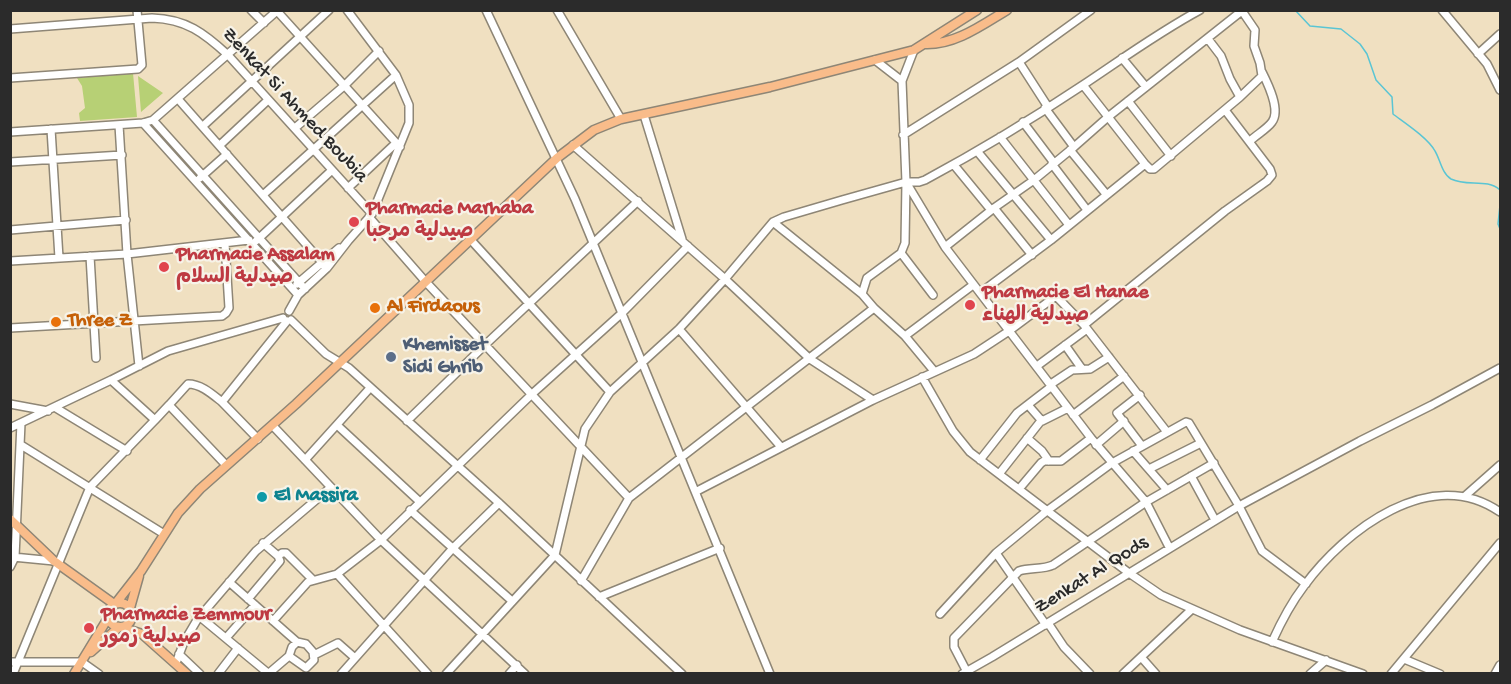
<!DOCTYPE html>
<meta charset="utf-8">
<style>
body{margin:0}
#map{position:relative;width:1511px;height:684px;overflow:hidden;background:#f0e0c1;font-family:"Gochi Hand",sans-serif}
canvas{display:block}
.frame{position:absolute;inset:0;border:12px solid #2b2b2b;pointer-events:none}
</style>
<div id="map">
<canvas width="1511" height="684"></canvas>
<div class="frame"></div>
</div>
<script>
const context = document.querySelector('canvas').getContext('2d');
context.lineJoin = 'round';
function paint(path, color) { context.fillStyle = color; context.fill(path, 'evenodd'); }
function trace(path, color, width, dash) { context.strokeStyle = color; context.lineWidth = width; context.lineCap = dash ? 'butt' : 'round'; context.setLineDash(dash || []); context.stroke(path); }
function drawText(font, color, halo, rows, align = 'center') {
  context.font = font + ' "Gochi Hand","Playpen Sans Arabic",sans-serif'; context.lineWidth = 4.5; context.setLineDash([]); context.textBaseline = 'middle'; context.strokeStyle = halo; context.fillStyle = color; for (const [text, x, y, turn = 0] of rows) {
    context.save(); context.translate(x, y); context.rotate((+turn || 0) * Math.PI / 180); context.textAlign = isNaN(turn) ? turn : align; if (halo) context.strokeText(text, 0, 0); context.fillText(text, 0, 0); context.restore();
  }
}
paint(new Path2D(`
 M133 73 137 117 80 121 79 113 85 108 82 86 77 78Z
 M138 76 163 93 141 112Z`), '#b7d075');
trace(new Path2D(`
 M1295 10 1310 26 1341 29 1360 44 1367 54 1376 80 1392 97 1393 114C1405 123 1428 138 1435 151 1440 159 1442 174 1451 179 1467 187 1487 178 1500 190
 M1500 205 1498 224 1500 229`), '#5ac5d4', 1.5);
const minor = new Path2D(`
 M251 10 264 23
 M486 10 575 199 770 674
 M557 10 621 119
 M1442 10 1487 64 1500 90
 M277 11 400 147
 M10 29 152 18C186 19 204 33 228 55L372 214
 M1208 39 1221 56 1230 79 1240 97
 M1478 54 1500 34
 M1122 58 1146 87
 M875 60 902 81
 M1019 62 1048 107
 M10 78 138 69 142 65 137 10
 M1083 85 1145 164 1150 169H1154L1240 97 1262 76 1260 63 1254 46 1255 30 1242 11
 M178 99 327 268
 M1128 101 1171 156
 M1045 108 1074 147
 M644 115 682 239
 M153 120 305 289
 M1023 122 1054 163
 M143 123 298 295
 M119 125 127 254 139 366
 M203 126 329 10
 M295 128 345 85 379 51
 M51 129 59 258
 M10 132 143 123 153 120 278 10
 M903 135 1019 62 1091 10
 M1000 137 1069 225
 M1250 141C1256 135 1267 129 1272 122 1281 110 1268 84 1262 72
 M220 145 268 100
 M573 145 725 279 810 359 873 400
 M1070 150 1106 194
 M977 151 1051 240
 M10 162 122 155
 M1052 164 1087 210
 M954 165 991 210
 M200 178 227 154
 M906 182 945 247 1091 438 1146 502 1169 547
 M348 188 396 143
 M263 195 396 75
 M994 208 1032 255
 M369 217 425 281 629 498
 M773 222 862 294
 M10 230 126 220
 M470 239 610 392
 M256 241 331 171
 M945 247 994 208 1034 180 1074 147 1108 117 1243 10
 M901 253 933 295
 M90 256 96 358
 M10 261 127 254 249 240
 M297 284 339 248
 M980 293 1051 240 1145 164
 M874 308 905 336 934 371
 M289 311 298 295 327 268 348 241 372 214 409 123V105L396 75 347 10
 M291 320 326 354 349 368 499 503 682 674
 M1084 325 1225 211 1267 181 1272 175 1270 169 1225 110
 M10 328 222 316 226 313 229 308 225 244
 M679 329 781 447
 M905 336 973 285
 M1065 345 1082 369
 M1037 366 1087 329
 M922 377 953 431 970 452 1129 573 1161 595 1240 630 1363 674
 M111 380 155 420 169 405
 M1051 384 1072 370 1090 369 1109 357
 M1140 395 1117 413 1142 446
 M222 402C212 394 201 384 188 384L169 405 226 465
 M10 404 48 411
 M1028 405 1042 421
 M56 408 127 451
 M1073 415 1124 376
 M407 421 486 344 638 201
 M337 425 420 502
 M273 426 381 540 525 674
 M10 428 111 380 168 351 283 318
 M1027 438 1042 451 1049 461
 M258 439 222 402 287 321
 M21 445 164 534
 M1096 445 1124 421
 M1133 451 1167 490
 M305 460 370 388
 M980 460 1017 413 1052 386
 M1149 469 1201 443
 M999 474 1040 422 1068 408
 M1191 476 1215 520
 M1019 489 1041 463 1044 461H1061L1091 438
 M697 491 873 400 974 354 1009 331 1056 296 1084 325 1167 432
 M1465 496 1500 465
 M410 510 512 601
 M996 553 1046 625
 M278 556 282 553H286L312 579
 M13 557 54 561
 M10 567 15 557 21 423
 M337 574 428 674
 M581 581 629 498 874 308 862 294 867 278 901 253 905 243 906 182 902 81 914 50
 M229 582 297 642 306 644 313 652 314 660 306 668 289 656
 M599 597 720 548
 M248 599 280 561 278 556 263 543
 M940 614 996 553 1048 510 1112 463 1186 422 1189 423 1239 506 1262 551 1306 584
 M199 616 269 674
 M273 621 308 582 337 574 381 540 532 394 622 313 688 246
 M1048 623 1064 647 1090 674
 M226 638 255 605
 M1272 642C1281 622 1291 603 1304 586 1345 530 1431 464 1500 512
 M179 654 200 674
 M314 655 338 643 355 658
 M1141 657 1156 674
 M1404 659 1440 674
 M10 662H82L99 674
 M176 663 184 642 197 620 256 551 330 488
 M13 674 90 487 155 420
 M218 674 238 648
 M268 674 289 656 292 647 297 642
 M341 674 453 548 499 503
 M446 674 555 555 585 429 610 392 679 329 725 279 773 222 784 217 842 200 906 182H919L925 180C979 151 1032 119 1083 85 1122 59 1159 32 1200 10
 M509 674 517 665
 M962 674 992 657 1239 506 1360 441 1432 405 1500 368
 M968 674 954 647V638L1019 571C1030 567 1042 570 1053 565L1146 502 1214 463
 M1123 674 1191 610
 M1310 674 1326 660
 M1391 674 1500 543
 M1495 674 1500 665`);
const major = new Path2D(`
 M925 44C955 45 982 25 1007 10
 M10 519 54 561 114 604
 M108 615a12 12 0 1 1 24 0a12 12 0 1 1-24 0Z
 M116 603 141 571 178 513 200 489 296 404 557 158 594 130 621 119 770 87 914 50 977 10
 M130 608 139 576
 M121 627 142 634 187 674
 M91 652 119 627
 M74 674 108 618`);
trace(minor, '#8e8676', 10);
trace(major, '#8e8676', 11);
trace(minor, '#fff', 7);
trace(major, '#f9bc8a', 8);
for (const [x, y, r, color] of [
 [354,222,6,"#e0444e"],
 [164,267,6,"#e0444e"],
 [970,305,6,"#e0444e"],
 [375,308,6,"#e8710a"],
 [56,322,6,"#e8710a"],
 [391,357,6,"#5c6f8a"],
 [262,497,6,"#0f9aa8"],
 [89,628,6,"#e0444e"]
]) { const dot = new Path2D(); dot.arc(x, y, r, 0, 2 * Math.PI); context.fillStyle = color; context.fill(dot); trace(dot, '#f7f3e8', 2); }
drawText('20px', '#2b2b2b', '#f7f3e8', [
 ["Zenkat Si Ahmed Boubia",294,106,47],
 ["Zenkat Al Qods",1092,576,-32]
]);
drawText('bold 20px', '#be3a42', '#f7f3e8', [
 ["Pharmacie Marhaba",366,210],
 ["صيدلية مرحبا",366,233],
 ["Pharmacie Assalam",176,256],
 ["صيدلية السلام",176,279],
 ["Pharmacie El Hanae",982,294],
 ["صيدلية الهناء",982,317],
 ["Pharmacie Zemmour",101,616],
 ["صيدلية زمور",101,639]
], 'left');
drawText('bold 20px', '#c56008', '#f7f3e8', [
 ["Al Firdaous",387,308],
 ["Three Z",68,322]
], 'left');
drawText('bold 20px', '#4e5e75', '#f7f3e8', [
 ["Khemisset",403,346],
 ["Sidi Ghrib",403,369]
], 'left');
drawText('bold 20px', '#0d838f', '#f7f3e8', [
 ["El Massira",274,497]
], 'left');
</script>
